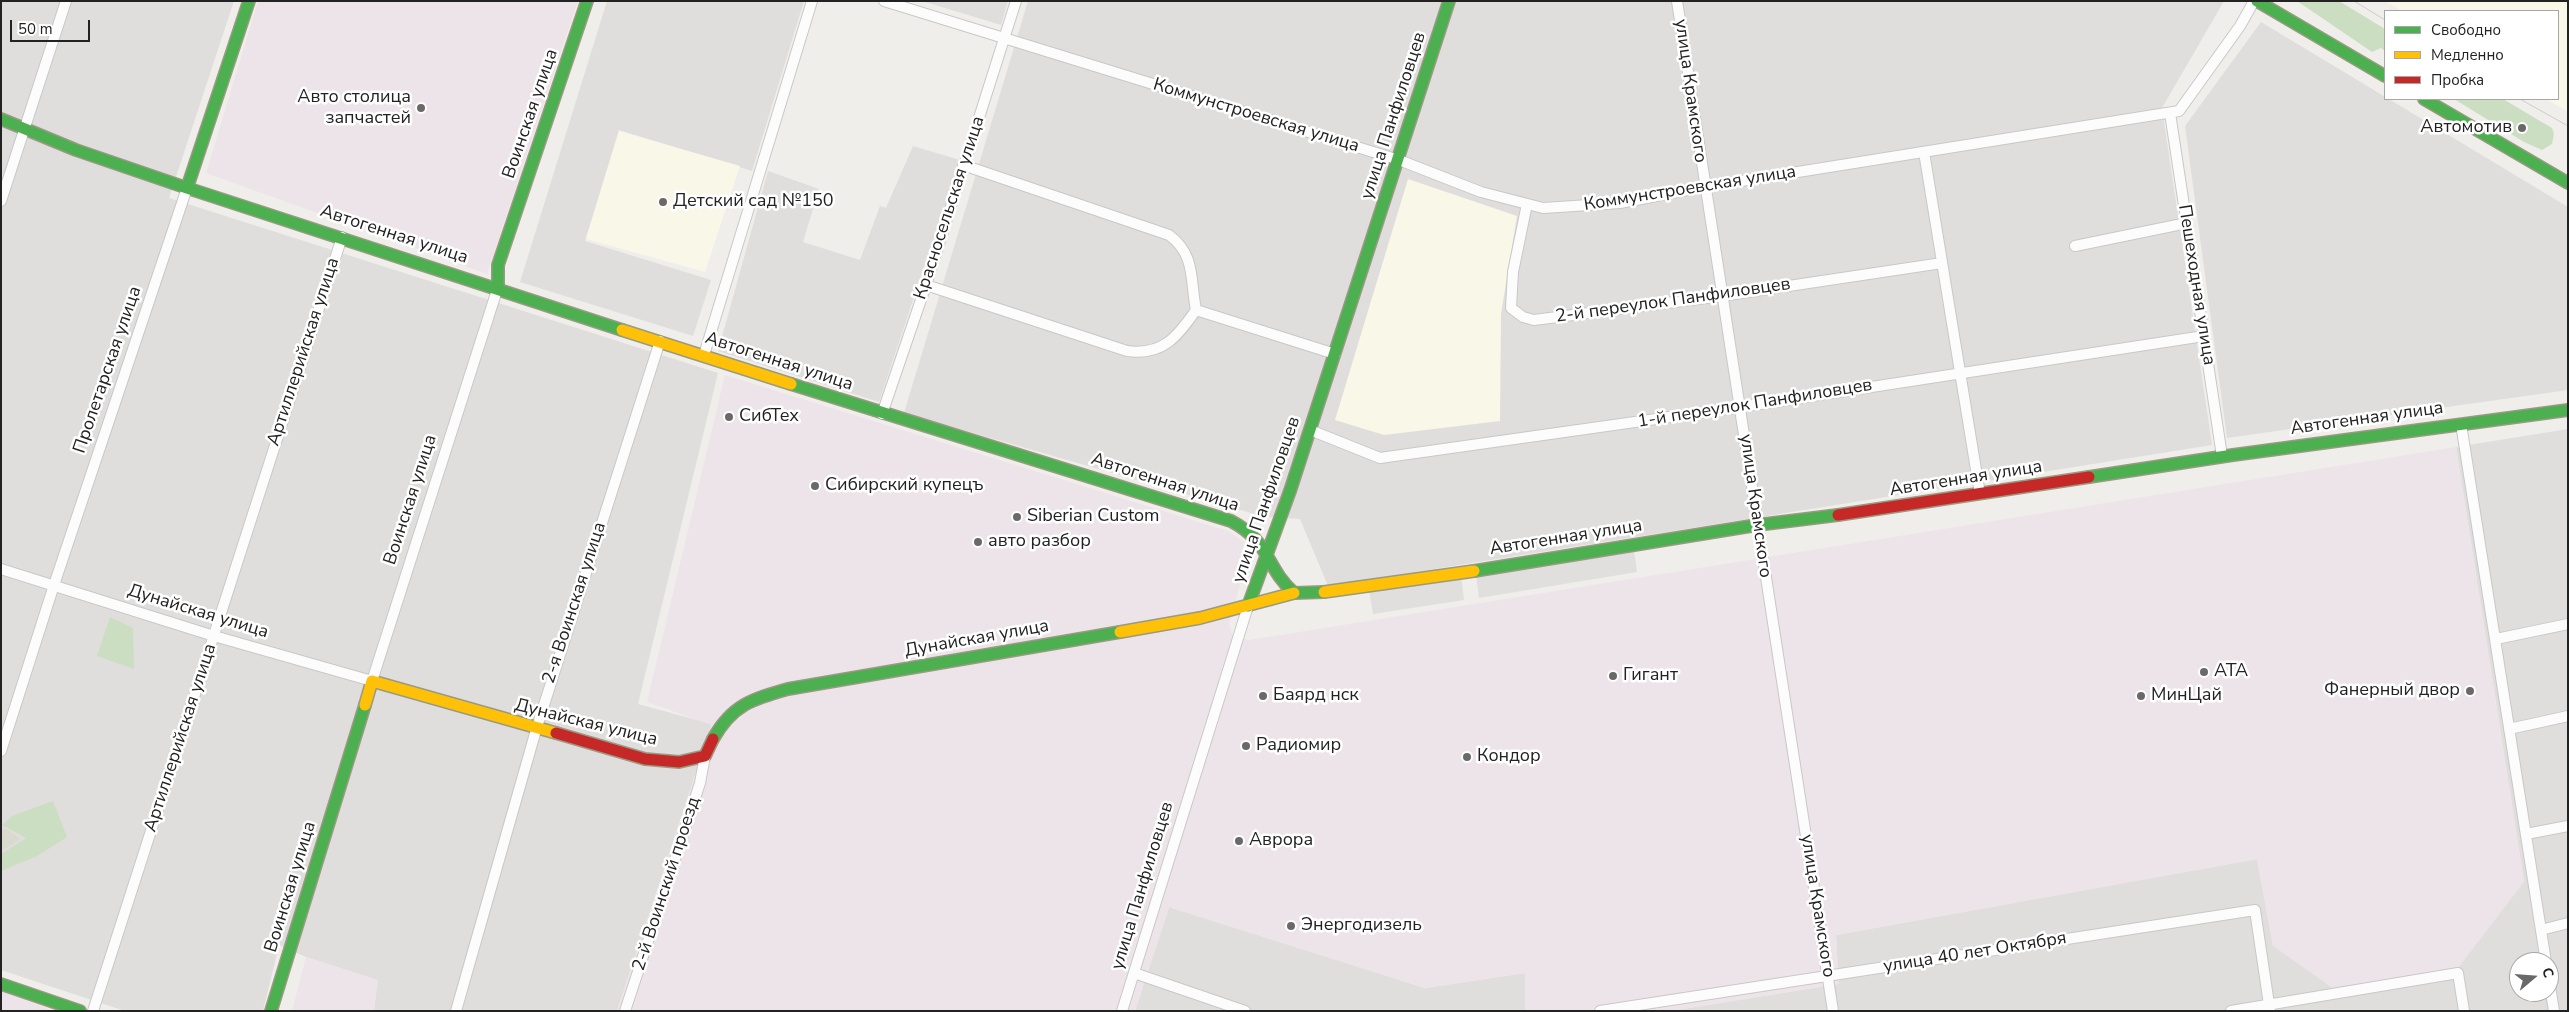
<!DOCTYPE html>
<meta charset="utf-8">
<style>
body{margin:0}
#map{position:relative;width:2569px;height:1012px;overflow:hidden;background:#f0eeeb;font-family:"Nunito Sans",sans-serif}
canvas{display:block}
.frame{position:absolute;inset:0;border:2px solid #222;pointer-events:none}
.legend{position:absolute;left:2384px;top:10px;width:175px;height:90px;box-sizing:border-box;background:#fff;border:1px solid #a7a7a7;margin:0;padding:6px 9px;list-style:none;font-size:15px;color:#222}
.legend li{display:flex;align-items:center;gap:10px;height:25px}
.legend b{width:25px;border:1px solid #a7a7a7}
.north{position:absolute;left:2509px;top:952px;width:50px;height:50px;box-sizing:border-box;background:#fff;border:1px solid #a7a7a7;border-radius:50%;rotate:72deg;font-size:14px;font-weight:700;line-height:20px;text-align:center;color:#222}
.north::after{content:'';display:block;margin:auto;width:18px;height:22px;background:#6a6968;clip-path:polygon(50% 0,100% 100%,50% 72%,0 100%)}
.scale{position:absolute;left:10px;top:20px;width:80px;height:22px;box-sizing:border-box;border:2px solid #222;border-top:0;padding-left:6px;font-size:15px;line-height:18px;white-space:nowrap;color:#222;-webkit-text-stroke:4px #fff;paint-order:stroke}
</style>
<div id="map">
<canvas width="2569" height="1012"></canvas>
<div class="frame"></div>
<ul class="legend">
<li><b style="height:6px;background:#4caf50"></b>Свободно</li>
<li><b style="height:6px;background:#ffc107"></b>Медленно</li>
<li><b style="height:6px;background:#c62828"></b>Пробка</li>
</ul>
<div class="north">С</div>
<div class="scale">50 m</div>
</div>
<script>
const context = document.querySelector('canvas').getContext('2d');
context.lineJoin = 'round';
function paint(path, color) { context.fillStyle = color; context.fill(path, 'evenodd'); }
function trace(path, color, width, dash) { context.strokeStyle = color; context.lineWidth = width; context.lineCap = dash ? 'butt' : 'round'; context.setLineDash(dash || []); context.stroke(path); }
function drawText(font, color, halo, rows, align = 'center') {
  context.font = font + ' "Nunito Sans",sans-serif'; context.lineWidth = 5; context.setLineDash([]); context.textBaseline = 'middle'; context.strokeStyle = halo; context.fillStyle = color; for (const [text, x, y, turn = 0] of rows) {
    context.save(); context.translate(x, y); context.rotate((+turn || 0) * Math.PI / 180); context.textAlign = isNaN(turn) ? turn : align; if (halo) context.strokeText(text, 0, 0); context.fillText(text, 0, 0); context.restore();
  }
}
paint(new Path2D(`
 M1 1H234L169 198 718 373 638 704 712 724 617 1011H374L377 980 306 957 279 945 263 1011H125L1 970Z
 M607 1H804L752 171 619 130 585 241 711 280 693 336 520 282Z
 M922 1H1008L1001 25Z
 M1028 1H2224L2162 108 2212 445 1328 586 1300 519 1265 517 904 413Z
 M2261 22 2568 207V390L2227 438 2185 126Z
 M913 146 960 160 879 402 718 351 768 171 819 189 803 242 860 260 880 206 886 208Z
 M2568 429V1011H1670L1838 984 1836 935 2257 859 2273 946 2524 882 2456 447ZM2519 962H2549V992H2519Z
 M1169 907 1425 988 1525 973V1011H1135Z`), '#dfdedc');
paint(new Path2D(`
 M258 1H578L487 274 206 173Z
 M725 375 1228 531 1251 546 1229 624 1233 636 1249 640 2456 447 2524 882 2455 972 2341 994 2273 946 2257 859 1836 935 1839 984 1670 1011H1525V973L1425 988 1169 907 1135 1011H617L712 725 647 702Z
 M306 957 378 980 374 1011H292Z
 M1 991 54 1011H1Z`), '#ede4e9');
paint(new Path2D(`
 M2385 1H2568V112L2546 99H2558V11H2402Z
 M619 131 740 166 705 272 586 239Z
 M1408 179 1517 216 1501 314 1500 421 1384 435 1335 420Z`), '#f8f7e8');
paint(new Path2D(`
 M6 829 21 839 1 851V830Z`), '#d9d9cd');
paint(new Path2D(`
 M2297 1H2339L2385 29V51L2381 48 2372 52Z
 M2454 99H2503L2552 128 2554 134 2552 144 2542 150 2524 142Z
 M110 617 133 628 134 669 97 656Z
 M53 801 67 837 37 856 1 871V854L26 838 2 825 12 816Z`), '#cbdec1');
paint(new Path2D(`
 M1634 550 1637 572 1479 598 1476 574Z
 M1461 576 1464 600 1373 614 1369 590Z`), '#e0dfde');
const street = new Path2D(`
 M884 1 1399 160 1481 192 1543 208 1620 203 1704 187 2179 111 2240 26 2254 1
 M1677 1 1833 1011
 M2170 113 2222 456
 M1924 152 1980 494
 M963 165 1169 235C1196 255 1190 280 1196 310L1335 354
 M1 201 66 1
 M1527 204 1513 272 1511 308 1523 317 1534 320 1722 296 1942 263
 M2075 246 2187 223
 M926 285 1127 351C1163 356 1178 336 1196 310
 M704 355 812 1
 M882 414 926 285 1016 1
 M2461 424 2546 962
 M1310 430 1380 458 1741 407 2204 336
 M1 569 214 636 372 681 498 287
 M2496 639 2568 624
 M2509 729 2568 716
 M1 751 54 585 187 188
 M2526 834 2568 826
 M2541 930 2568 923
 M1134 973 1245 1011
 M2549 980 2554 1011
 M93 1011 342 237
 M456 1011 536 730 660 341
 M625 1011 700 783 705 756
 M1122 1011 1248 606
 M1600 1011 2255 910 2270 1011
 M2231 1011 2458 973 2464 1011`);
const fast = new Path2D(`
 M2257 1 2385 76
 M2424 99 2568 183
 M1 119 76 150 187 188 622 330
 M187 188 249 1
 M498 287V265L587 1
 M791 384 1231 521C1271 542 1265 567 1294 593L1324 592
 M2089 477 2233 455 2568 410
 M1474 571 1757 525 1838 515
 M1248 606 1290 491 1449 1
 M713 739C732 705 752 699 788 689L1120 632
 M1 984 80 1011
 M271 1011 365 705`);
const slow = new Path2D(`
 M622 330 791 384
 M1324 592 1474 571
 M1120 632 1200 618 1294 593
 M365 705 372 681 556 733`);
const jam = new Path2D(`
 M1838 515 2089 477
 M556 733 645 759 679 762 705 756 713 739`);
trace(street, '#c9c8c7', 12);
trace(fast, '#999a82', 14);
trace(slow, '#999a82', 14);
trace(jam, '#999a82', 14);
trace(street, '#fdfcfc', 10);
trace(fast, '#4caf50', 11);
trace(slow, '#ffc107', 11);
trace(jam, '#c62828', 11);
trace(new Path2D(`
 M2354 1 2385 20
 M2520 99 2568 126`), '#ccc', 1);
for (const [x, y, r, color] of [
 [421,108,5,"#6a6968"],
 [2522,128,5,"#6a6968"],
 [663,202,5,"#6a6968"],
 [729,417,5,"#6a6968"],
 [815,486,5,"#6a6968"],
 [1017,517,5,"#6a6968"],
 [978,542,5,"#6a6968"],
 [2204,672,5,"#6a6968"],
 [1613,676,5,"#6a6968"],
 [2470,691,5,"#6a6968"],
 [1263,696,5,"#6a6968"],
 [2141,696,5,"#6a6968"],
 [1246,746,5,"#6a6968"],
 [1467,757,5,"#6a6968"],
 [1239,841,5,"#6a6968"],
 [1291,926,5,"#6a6968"]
]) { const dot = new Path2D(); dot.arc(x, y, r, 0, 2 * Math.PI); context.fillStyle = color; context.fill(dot); trace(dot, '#fff', 2); }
drawText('18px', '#222', '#fff', [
 ["улица Крамского",1690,91,82],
 ["Воинская улица",531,114,-71],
 ["Коммунстроевская улица",1256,116,17],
 ["улица Панфиловцев",1394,116,-72],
 ["Коммунстроевская улица",1690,189,-9],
 ["Красносельская улица",950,208,-72],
 ["Автогенная улица",394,235,18],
 ["Пешеходная улица",2196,285,81],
 ["2-й переулок Панфиловцев",1673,301,-8],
 ["Артиллерийская улица",304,352,-72],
 ["Автогенная улица",779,362,18],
 ["Пролетарская улица",108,370,-71],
 ["1-й переулок Панфиловцев",1755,404,-9],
 ["Автогенная улица",2367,419,-8],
 ["Автогенная улица",1966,479,-9],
 ["Автогенная улица",1165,483,18],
 ["Воинская улица",411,500,-72],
 ["улица Панфиловцев",1267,500,-71],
 ["улица Крамского",1755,506,82],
 ["Автогенная улица",1566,538,-9],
 ["2-я Воинская улица",575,603,-72],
 ["Дунайская улица",198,612,17],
 ["Дунайская улица",977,639,-10],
 ["Дунайская улица",586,723,14],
 ["Артиллерийская улица",181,738,-72],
 ["2-й Воинский проезд",667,884,-72],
 ["улица Панфиловцев",1143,886,-73],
 ["Воинская улица",291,887,-73],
 ["улица Крамского",1817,906,81],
 ["улица 40 лет Октября",1975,953,-9]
]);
drawText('18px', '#222', '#fff', [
 ["Авто столица",411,98,"right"],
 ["запчастей",411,119,"right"],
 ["Автомотив",2512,128,"right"],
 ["Детский сад №150",673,202],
 ["СибТех",739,417],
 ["Сибирский купецъ",825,486],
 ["Siberian Custom",1027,517],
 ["авто разбор",988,542],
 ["АТА",2214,672],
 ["Гигант",1623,676],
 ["Фанерный двор",2460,691,"right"],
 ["Баярд нск",1273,696],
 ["МинЦай",2151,696],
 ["Радиомир",1256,746],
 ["Кондор",1477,757],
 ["Аврора",1249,841],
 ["Энергодизель",1301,926]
], 'left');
</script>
